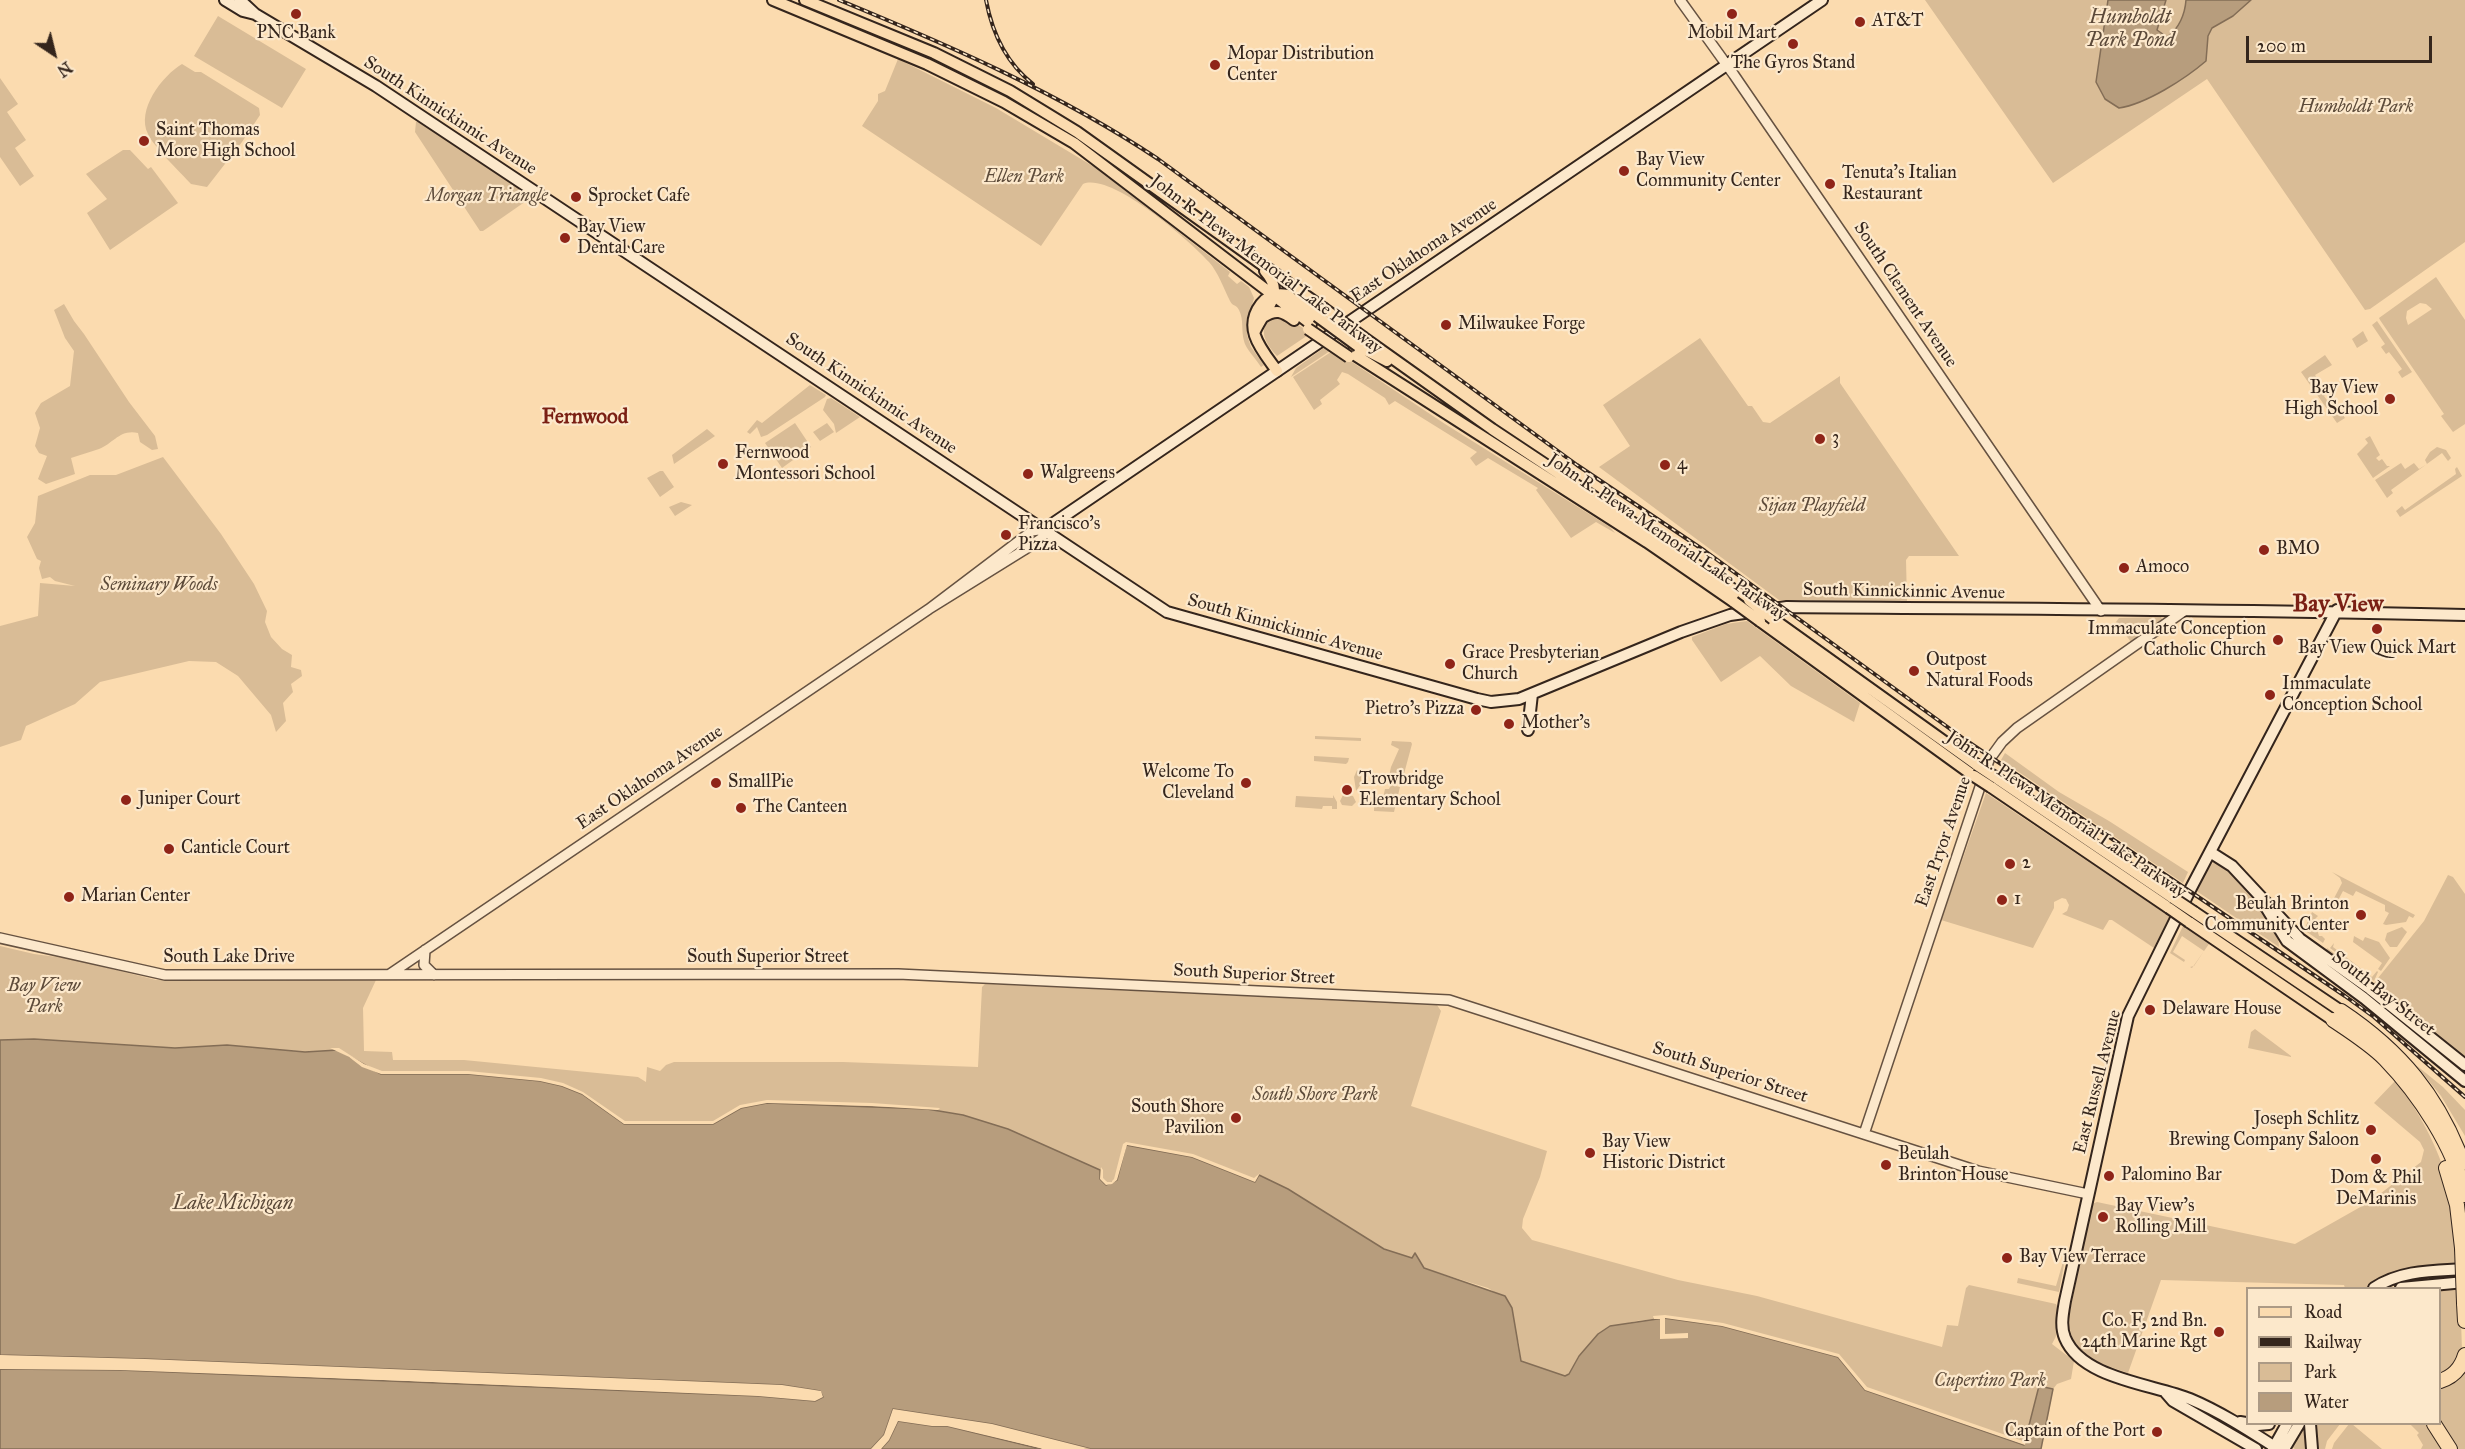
<!DOCTYPE html>
<style>
body{margin:0}
#map{position:relative;width:2465px;height:1449px;overflow:hidden;background:#fbdbaf;font-family:"IM FELL Great Primer",serif}
canvas{display:block}
.legend{position:absolute;left:2246px;top:1287px;width:195px;height:138px;box-sizing:border-box;background:#fce8cb;border:2px solid #ac9a85;margin:0;padding:8px 10px;list-style:none;font-size:18px;color:#34251c}
.legend li{display:flex;align-items:center;gap:12px;height:30px}
.legend b{width:30px;border:2px solid #ac9a85}
.north{position:absolute;left:24px;top:24px;width:60px;height:60px;-webkit-text-stroke:4px #fce8cb;paint-order:stroke;rotate:145deg;font-size:16px;font-weight:700;line-height:24px;text-align:center;color:#34251c}
.north::after{content:'';display:block;margin:auto;width:21px;height:27px;background:#34251c;clip-path:polygon(50% 0,100% 100%,50% 72%,0 100%)}
.scale{position:absolute;left:2246px;top:36px;width:186px;height:27px;box-sizing:border-box;border:3px solid #34251c;border-top:0;padding-left:8px;font-size:18px;line-height:21px;white-space:nowrap;color:#34251c;-webkit-text-stroke:4px #fce8cb;paint-order:stroke}
</style>
<div id="map">
<canvas width="2465" height="1449"></canvas>
<ul class="legend">
<li><b style="height:8px;background:#fbdbaf"></b>Road</li>
<li><b style="height:8px;background:#34251c"></b>Railway</li>
<li><b style="height:16px;background:#d9bc96"></b>Park</li>
<li><b style="height:16px;background:#b79d7d"></b>Water</li>
</ul>
<div class="north">N</div>
<div class="scale">200 m</div>
</div>
<script>
const context = document.querySelector('canvas').getContext('2d');
context.lineJoin = 'round';
function paint(path, color) { context.fillStyle = color; context.fill(path, 'evenodd'); }
function trace(path, color, width, dash) { context.strokeStyle = color; context.lineWidth = width; context.lineCap = dash ? 'butt' : 'round'; context.setLineDash(dash || []); context.stroke(path); }
function drawText(font, color, halo, rows, align = 'center') {
  context.font = font + ' "IM FELL Great Primer",serif'; context.lineWidth = 4.5; context.setLineDash([]); context.textBaseline = 'middle'; context.strokeStyle = halo; context.fillStyle = color; for (const [text, x, y, turn = 0] of rows) {
    context.save(); context.translate(x, y); context.rotate((+turn || 0) * Math.PI / 180); context.textAlign = isNaN(turn) ? turn : align; if (halo) context.strokeText(text, 0, 0); context.fillText(text, 0, 0); context.restore();
  }
}
paint(new Path2D(`
 M1925 0H2465V242L2370 309 2365 310 2207 79 2053 183Z
 M218 16 306 69 282 108 194 56Z
 M898 59 996 108 1096 168 1230 272 1228 276 1237 284 1241 281 1249 287 1254 298 1247 324V335L1251 347 1264 365 1261 367C1257 360 1245 348 1244 341 1241 330 1244 320 1239 310 1235 303 1233 307 1230 301 1224 289 1218 272 1209 262 1189 240 1111 172 1083 184L1041 246 862 126 878 101V94L885 91Z
 M182 64 195 72H201L259 108 260 115 242 142 207 187 191 184C181 173 153 146 148 134 136 110 162 76 182 64Z
 M0 78 18 104 7 112 26 140 15 148 34 176 20 186 0 157Z
 M416 122H419L528 194 529 199 483 231H480L415 132Z
 M123 150H130L148 169 151 167 178 203 110 250 87 213 107 199 86 174Z
 M2436 277 2465 320V424L2453 432 2441 416 2444 414 2380 320 2379 318ZM2420 303 2426 304 2432 309 2408 325 2406 318 2407 311Z
 M64 304 74 321 84 334 129 402 155 436 158 449 152 450 140 442 138 433C120 429 114 443 99 449 90 452 80 455 71 458L75 474 46 484 38 479 47 456 39 453 35 446 40 428 35 413 41 403 70 386 74 351 65 338 54 310Z
 M1284 316 1311 333 1277 356C1266 344 1257 330 1271 317Z
 M2377 321 2412 372 2402 378 2398 372 2402 369 2389 352 2386 354 2381 347 2385 344 2372 325Z
 M2363 331 2368 341 2357 348 2352 339Z
 M1700 338 1748 406H1752L1763 422 1770 423 1840 376V383L1959 556H1909L1906 560 1907 602 1881 604 1875 602 1779 600 1599 467 1630 446 1603 405Z
 M1328 345 1333 349 1291 377 1296 368Z
 M1334 350 1445 424 1610 527 1615 533 1596 522 1571 538 1536 490 1538 488 1488 458 1476 466 1470 458 1477 452 1395 401 1389 405 1385 398 1348 374 1342 372 1337 380 1340 384 1320 400 1322 404 1314 410 1293 377Z
 M2325 355 2332 365 2315 375 2327 393 2324 396 2336 413 2340 411 2345 418 2337 423 2301 372Z
 M810 385 826 395 825 397 767 435 761 437 757 427 750 434 747 432 757 420 762 423Z
 M831 398 860 417 836 433 834 424 823 410 827 399Z
 M795 423 811 447 782 468 765 443Z
 M827 423 834 432 820 441 813 432Z
 M707 429 715 436 674 464 672 455Z
 M2370 436 2380 455 2376 458 2379 461 2382 459 2387 466H2390L2373 478 2357 454 2368 443 2365 439Z
 M2437 447 2446 450 2451 458 2448 461 2442 453 2391 490 2393 493 2387 498 2375 480 2401 463 2405 469 2414 463 2419 469 2427 464 2425 460 2430 452Z
 M163 457 221 534 254 584 267 611 265 622 271 637 282 649 292 655 291 667 301 670 302 676 291 684 293 692 283 703 286 721 276 732 271 715 238 676 216 662 189 661 100 682 75 704 26 726 21 740 0 747V626L38 616 40 583 75 586 55 581 50 577 42 579 39 568 41 561 37 559 27 537 35 523 38 496 90 475H116Z
 M2457 467 2462 476 2400 517 2396 511 2402 506 2405 510 2456 474 2455 469Z
 M660 471H663L674 487 660 497 647 478Z
 M681 502 692 505 675 516 669 507Z
 M2161 617 2163 621 2131 642 2116 622 2119 618Z
 M1747 621 1860 703 1854 722 1791 686 1760 656 1721 682 1692 640V637L1726 624Z
 M1315 736 1361 738V741L1315 739Z
 M1392 741 1411 742 1412 744 1401 785 1388 781 1391 767 1399 749 1391 745Z
 M2005 753 2059 792 2109 821 2188 872 2183 883 2001 760Z
 M1314 756 1349 758 1348 762 1346 764 1314 761Z
 M1357 770 1361 771V784L1356 791 1354 777Z
 M1391 785 1400 787 1394 812 1374 811V806L1380 798H1383L1385 789H1389Z
 M1986 793 2172 918 2157 950 2112 920H2109L2103 930 2062 914 2067 911 2069 905 2066 899 2062 898 2054 902V908L2033 948 1941 920Z
 M1333 795 1337 802V809H1332V806H1323L1322 809 1295 807 1296 796 1333 798Z
 M1343 795 1353 796 1356 802 1352 806 1342 805 1340 801Z
 M2215 862C2237 871 2281 925 2279 947L2195 890 2209 866Z
 M2332 872 2415 915 2413 918 2409 916 2406 922 2386 925 2383 924 2389 913 2385 911V905L2356 891 2353 896 2343 891 2335 906 2331 904 2342 883 2340 878Z
 M2448 875 2453 877 2465 894V1059L2373 984 2326 951 2327 948 2374 983 2424 921Z
 M2312 912 2318 916 2314 920 2319 936H2322L2325 939 2323 943 2304 930Z
 M2183 926 2209 944 2192 968 2190 967 2194 966 2204 951 2182 936 2173 952 2185 960 2184 962 2170 953Z
 M2402 927 2407 932 2397 947H2390L2385 940 2387 933Z
 M2354 936 2363 941 2365 937 2379 942 2390 958 2381 971 2378 969 2382 963 2353 942Z
 M2334 943 2333 947 2372 977 2377 971 2378 972 2374 981 2330 948Z
 M0 946 34 954 72 959 156 980H376L363 1008 364 1051 392 1052 393 1060H464L638 1077 646 1082 647 1067 660 1071 666 1065 674 1062H843L978 1067 982 987 985 984 1437 1005 1441 1011 1411 1106 1547 1151 1540 1177 1523 1219 1522 1228 1532 1240 1678 1280 1757 1296 1942 1347 1947 1325 1958 1326 1966 1288 1969 1285 2056 1304C2063 1315 2059 1333 2052 1344L2074 1361 2071 1379 2057 1384 2053 1389 2039 1386 2025 1445 1664 1318 1636 1321 1605 1329 1579 1355 1569 1374 1565 1376 1521 1361 1519 1343 1499 1295 1488 1288 1423 1268 1414 1254 1412 1258 1384 1249 1288 1189 1259 1176 1257 1179 1112 1184 1100 1179V1170L1008 1129 963 1115 927 1109 713 1124H624L381 1074 338 1050 305 1052 227 1045 175 1048 34 1039 0 1040Z
 M2255 1029 2291 1056V1057L2248 1048 2251 1032Z
 M2416 1065 2443 1087 2465 1110V1136L2441 1096Z
 M2395 1081C2418 1109 2438 1147 2448 1183 2456 1209 2456 1239 2459 1266L2375 1283 2368 1288H2345L2344 1285 2161 1280 2128 1373C2097 1362 2068 1355 2069 1316L2092 1204 2097 1202 2295 1244 2371 1201 2421 1162 2424 1150 2420 1142 2374 1103Z
 M2067 1248 2059 1292 2017 1283 2018 1278 2056 1286Z
 M2460 1288 2462 1351 2459 1362 2440 1378V1289Z
 M2465 1366V1449H2455L2440 1424V1384Z
 M2305 1424 2308 1449H2295L2291 1446Z
 M2314 1424H2340L2327 1441 2325 1449H2317Z
 M2349 1424H2352L2382 1449H2332L2334 1443Z
 M2410 1424H2429L2445 1449H2421L2423 1445 2417 1435 2419 1433Z`), '#d9bc96');
const water = new Path2D(`
 M2108 0H2166L2157 30 2167 37C2179 29 2185 14 2186 0H2251L2233 16 2212 28 2208 36 2206 61C2185 79 2146 104 2119 108L2105 99 2096 82Z
 M34 1039 175 1048 227 1045 305 1052 338 1050 381 1074H468L540 1081 562 1086 582 1094 624 1124H713L741 1108 767 1103 927 1109 963 1115 1008 1129 1100 1170V1179L1106 1185 1117 1180 1126 1145 1192 1157 1255 1182 1259 1175 1288 1189 1384 1249 1412 1258 1415 1253 1424 1268 1505 1296 1512 1308 1521 1361 1565 1376 1569 1374 1579 1356 1598 1334 1610 1326 1664 1318 1722 1326 1838 1357 1865 1390 2024 1445 2039 1386 2053 1389 2041 1449H1091L992 1424 893 1409 884 1435 871 1449H0V1369L120 1370 758 1396 815 1401 823 1397 820 1391 782 1385 145 1359 0 1355V1040Z
 M898 1421 932 1426H947L1041 1449H881L889 1440Z`);
paint(water, '#b79d7d');
trace(water, '#836d56', 1.5);
paint(new Path2D(`
 M330 1048H339L364 1064 382 1071H468L541 1078 563 1083 583 1092 625 1121H713L740 1105 767 1100 872 1103 940 1108 938 1110 872 1106 767 1103 741 1108 713 1124H624L582 1094 562 1086 540 1081 468 1074H381L362 1067 349 1057Z
 M1126 1142 1193 1154 1254 1178 1260 1173 1255 1182 1192 1157 1127 1145 1117 1180 1112 1184 1106 1185 1100 1179 1101 1167 1103 1170V1178L1107 1182H1111L1114 1179 1123 1144Z
 M1665 1315 1723 1323 1839 1354 1867 1387 2023 1441 2025 1432 2028 1433 2025 1445 1865 1390 1838 1357 1722 1326 1665 1318V1334L1688 1333V1338L1660 1339V1319H1654L1653 1316Z
 M0 1355 145 1359 782 1385 821 1391 823 1397 815 1401 758 1396 409 1381 120 1370 0 1369V1366L120 1367 570 1384 759 1393 814 1398 819 1396 818 1393 809 1391 782 1388 145 1362 0 1358Z
 M893 1409 992 1424 1091 1449 1063 1446 991 1427 895 1412 886 1436 875 1449H871L884 1435Z
 M897 1418 932 1423H947L992 1432 1041 1446 1044 1449 947 1426H932L898 1421 889 1440 881 1449H878Z`), '#fbdbaf');
const tertiary = new Path2D(`
 M1680 0 1734 75 2101 611
 M0 938 165 975 898 974 1449 1000 1978 1171 2088 1194
 M425 950 424 965 434 975
 M390 974 929 609 1024 550 1042 538 1045 529 1032 531 929 609
 M1864 1134 1989 760 2002 742 2017 728 2184 611`);
const secondary = new Path2D(`
 M225 0 243 11 255 14 376 86 1167 612 1477 699 1491 702 1519 699 1681 632 1730 615 1787 607C2013 609 2239 609 2465 615
 M240 0 255 14
 M1045 529 1822 0
 M1528 730 1532 694
 M2210 852 2232 866 2300 939 2370 989 2465 1065
 M2266 907 2287 941 2364 998 2465 1081
 M2374 1288C2401 1270 2433 1271 2465 1269
 M2401 1288 2465 1282
 M2166 1393 2173 1401 2256 1449
 M2240 1422 2258 1425 2269 1424
 M2310 1424 2312 1449
 M2273 1449 2287 1424
 M2278 1449C2250 1431 2221 1412 2190 1399 2153 1384 2082 1379 2065 1338 2060 1326 2063 1313 2065 1301L2128 1016 2191 888 2337 610
 M2284 1449 2299 1424`);
const primary = new Path2D(`
 M773 0 927 64 1004 102 1074 143 1311 324
 M805 0 934 53 1010 91 1077 132 1323 308
 M1263 317C1276 309 1282 311 1294 320
 M1255 331C1266 307 1286 295 1265 271
 M1364 338 1492 429 1749 600
 M1358 346 1387 361
 M1352 353 1647 542 1734 602
 M1277 371C1262 350 1242 329 1261 304 1268 295 1277 293 1287 295L1317 316
 M1773 619 1977 765
 M1760 621 1974 776
 M1995 777 2173 898
 M1991 787 2169 908
 M2194 912 2341 1011
 M2189 922 2333 1020`);
const motorway = new Path2D(`
 M2341 1011C2401 1051 2438 1096 2463 1163
 M2333 1020C2351 1032 2370 1044 2385 1059 2419 1094 2454 1147 2465 1195
 M2446 1168 2457 1205 2462 1248
 M2464 1303 2465 1321
 M2440 1381C2453 1377 2461 1369 2465 1355
 M2434 1424 2450 1449`);
trace(tertiary, '#665241', 12);
trace(secondary, '#34251c', 14);
trace(primary, '#34251c', 14);
trace(motorway, '#34251c', 16);
trace(tertiary, '#fce8cb', 9);
trace(secondary, '#fce8cb', 10);
trace(primary, '#fbdbaf', 10);
trace(motorway, '#fbdbaf', 14);
const rail = new Path2D(`
 M839 0C948 45 1059 93 1158 159L1577 465 1705 551 1964 739 2345 996 2374 1017 2465 1097
 M986 0C992 32 1006 63 1033 84`);
trace(rail, '#34251c', 4);
trace(rail, '#fce8cb', 1.5, [4.5]);
const primaryBridge = new Path2D(`
 M1323 308 1364 338
 M1317 316 1358 346
 M1308 329 1349 357
 M1749 600 1773 619
 M1734 602 1760 621
 M1977 765 1995 777
 M1974 776 1991 787
 M2173 898 2194 912
 M2169 908 2189 922`);
const motorwayBridge = new Path2D(`
 M2462 1248 2464 1303`);
trace(primaryBridge, '#34251c', 14, []);
trace(motorwayBridge, '#34251c', 16, []);
trace(primaryBridge, '#fbdbaf', 10);
trace(motorwayBridge, '#fbdbaf', 14);
for (const [x, y, r, color] of [
 [296,14,6,"#8f2418"],
 [1732,14,6,"#8f2418"],
 [1860,22,6,"#8f2418"],
 [1793,44,6,"#8f2418"],
 [1215,65,6,"#8f2418"],
 [144,141,6,"#8f2418"],
 [1624,171,6,"#8f2418"],
 [1830,184,6,"#8f2418"],
 [576,197,6,"#8f2418"],
 [565,238,6,"#8f2418"],
 [1446,325,6,"#8f2418"],
 [2390,399,6,"#8f2418"],
 [1820,439,6,"#8f2418"],
 [723,464,6,"#8f2418"],
 [1665,465,6,"#8f2418"],
 [1028,474,6,"#8f2418"],
 [1006,535,6,"#8f2418"],
 [2264,550,6,"#8f2418"],
 [2124,568,6,"#8f2418"],
 [2377,629,6,"#8f2418"],
 [2278,640,6,"#8f2418"],
 [1450,664,6,"#8f2418"],
 [1914,671,6,"#8f2418"],
 [2270,695,6,"#8f2418"],
 [1476,710,6,"#8f2418"],
 [1509,724,6,"#8f2418"],
 [716,783,6,"#8f2418"],
 [1246,783,6,"#8f2418"],
 [1347,790,6,"#8f2418"],
 [126,800,6,"#8f2418"],
 [741,808,6,"#8f2418"],
 [169,849,6,"#8f2418"],
 [2010,864,6,"#8f2418"],
 [69,897,6,"#8f2418"],
 [2002,900,6,"#8f2418"],
 [2361,915,6,"#8f2418"],
 [2150,1010,6,"#8f2418"],
 [1236,1118,6,"#8f2418"],
 [2371,1130,6,"#8f2418"],
 [1590,1153,6,"#8f2418"],
 [2376,1159,6,"#8f2418"],
 [1886,1165,6,"#8f2418"],
 [2109,1176,6,"#8f2418"],
 [2103,1217,6,"#8f2418"],
 [2007,1258,6,"#8f2418"],
 [2219,1332,6,"#8f2418"],
 [2157,1432,6,"#8f2418"]
]) { const dot = new Path2D(); dot.arc(x, y, r, 0, 2 * Math.PI); context.fillStyle = color; context.fill(dot); trace(dot, '#fce8cb', 2); }
drawText('18px', '#34251c', '#fce8cb', [
 ["AT&T",1872,22],
 ["PNC Bank",296,34,"center"],
 ["Mobil Mart",1732,34,"center"],
 ["Mopar Distribution",1227,55],
 ["Center",1227,76],
 ["The Gyros Stand",1793,64,"center"],
 ["Saint Thomas",156,131],
 ["More High School",156,152],
 ["Bay View",1636,161],
 ["Community Center",1636,182],
 ["Tenuta's Italian",1842,174],
 ["Restaurant",1842,195],
 ["Sprocket Cafe",588,197],
 ["Bay View",577,228],
 ["Dental Care",577,249],
 ["Milwaukee Forge",1458,325],
 ["Bay View",2378,389,"right"],
 ["High School",2378,410,"right"],
 ["3",1832,439],
 ["Fernwood",735,454],
 ["Montessori School",735,475],
 ["4",1677,465],
 ["Walgreens",1040,474],
 ["Francisco's",1018,525],
 ["Pizza",1018,546],
 ["BMO",2276,550],
 ["Amoco",2136,568],
 ["Immaculate Conception",2266,630,"right"],
 ["Catholic Church",2266,651,"right"],
 ["Bay View Quick Mart",2377,649,"center"],
 ["Grace Presbyterian",1462,654],
 ["Church",1462,675],
 ["Outpost",1926,661],
 ["Natural Foods",1926,682],
 ["Immaculate",2282,685],
 ["Conception School",2282,706],
 ["Pietro's Pizza",1464,710,"right"],
 ["Mother's",1521,724],
 ["Welcome To",1234,773,"right"],
 ["Cleveland",1234,794,"right"],
 ["Trowbridge",1359,780],
 ["Elementary School",1359,801],
 ["SmallPie",728,783],
 ["Juniper Court",138,800],
 ["The Canteen",753,808],
 ["Canticle Court",181,849],
 ["2",2022,864],
 ["Marian Center",81,897],
 ["1",2014,900],
 ["Beulah Brinton",2349,905,"right"],
 ["Community Center",2349,926,"right"],
 ["Delaware House",2162,1010],
 ["South Shore",1224,1108,"right"],
 ["Pavilion",1224,1129,"right"],
 ["Joseph Schlitz",2359,1120,"right"],
 ["Brewing Company Saloon",2359,1141,"right"],
 ["Bay View",1602,1143],
 ["Historic District",1602,1164],
 ["Beulah",1898,1155],
 ["Brinton House",1898,1176],
 ["Palomino Bar",2121,1176],
 ["Dom & Phil",2376,1179,"center"],
 ["DeMarinis",2376,1200,"center"],
 ["Bay View's",2115,1207],
 ["Rolling Mill",2115,1228],
 ["Bay View Terrace",2019,1258],
 ["Co. F, 2nd Bn.",2207,1322,"right"],
 ["24th Marine Rgt",2207,1343,"right"],
 ["Captain of the Port",2145,1432,"right"]
], 'left');
drawText('italic 18px', '#5d4b3a', '#fce8cb', [
 ["Humboldt Park",2356,108],
 ["Ellen Park",1024,178],
 ["Morgan Triangle",487,197],
 ["Sijan Playfield",1812,507],
 ["Seminary Woods",159,586],
 ["Bay View",44,987],
 ["Park",44,1008],
 ["South Shore Park",1315,1096],
 ["Cupertino Park",1990,1382]
]);
drawText('18px', '#34251c', '#fce8cb', [
 ["South Kinnickinnic Avenue",450,116,33],
 ["East Oklahoma Avenue",1424,251,-34],
 ["John R. Plewa Memorial Lake Parkway",1266,265,37],
 ["South Clement Avenue",1905,295,56],
 ["South Kinnickinnic Avenue",871,394,34],
 ["John R. Plewa Memorial Lake Parkway",1667,538,34],
 ["South Kinnickinnic Avenue",1904,592,1],
 ["South Kinnickinnic Avenue",1285,628,16],
 ["East Oklahoma Avenue",650,778,-34],
 ["John R. Plewa Memorial Lake Parkway",2066,815,34],
 ["East Pryor Avenue",1944,842,-71],
 ["South Lake Drive",229,958],
 ["South Superior Street",768,958],
 ["South Superior Street",1254,975,3],
 ["South Bay Street",2383,994,38],
 ["South Superior Street",1730,1073,18],
 ["East Russell Avenue",2098,1082,-76]
]);
drawText('italic 20px', '#5b4939', '#fce8cb', [
 ["Humboldt",2130,18],
 ["Park Pond",2130,41],
 ["Lake Michigan",233,1204]
]);
drawText('bold 21px', '#7a1f14', '#fce8cb', [
 ["Fernwood",585,418]
]);
drawText('bold 24px', '#7a1f14', '#fce8cb', [
 ["Bay View",2338,605]
]);
</script>
